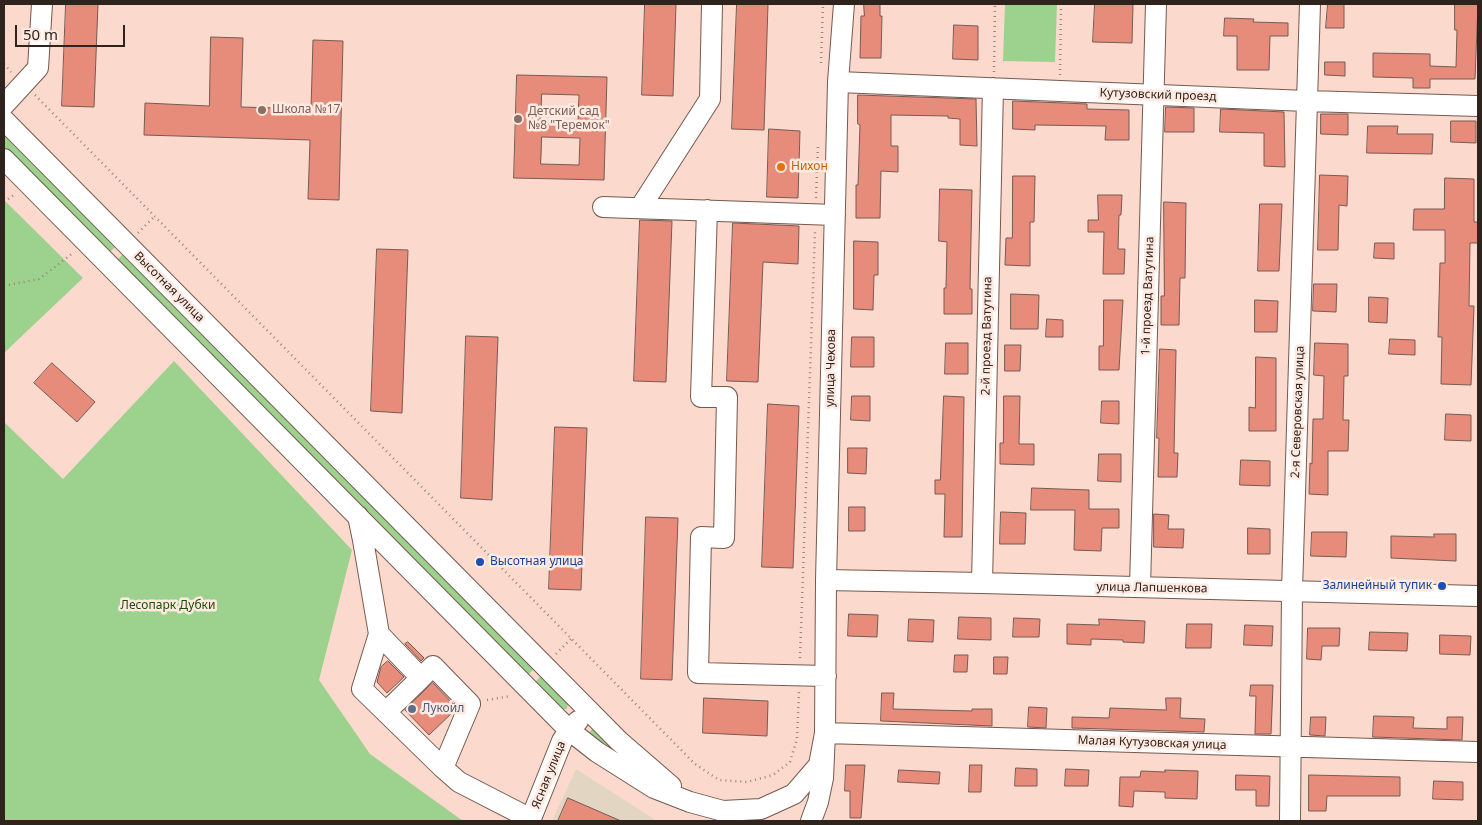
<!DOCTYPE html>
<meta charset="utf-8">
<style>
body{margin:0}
#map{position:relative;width:1482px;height:825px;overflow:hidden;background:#fbd9cd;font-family:"Noto Sans",sans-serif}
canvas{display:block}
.frame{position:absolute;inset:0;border:5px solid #2f231e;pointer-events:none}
.scale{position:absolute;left:15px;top:25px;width:110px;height:22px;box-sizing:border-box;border:2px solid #2f231e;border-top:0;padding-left:6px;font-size:15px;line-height:18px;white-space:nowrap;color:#2f231e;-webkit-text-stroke:4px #ffeae2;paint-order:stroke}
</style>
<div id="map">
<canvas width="1482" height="825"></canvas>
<div class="frame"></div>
<div class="scale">50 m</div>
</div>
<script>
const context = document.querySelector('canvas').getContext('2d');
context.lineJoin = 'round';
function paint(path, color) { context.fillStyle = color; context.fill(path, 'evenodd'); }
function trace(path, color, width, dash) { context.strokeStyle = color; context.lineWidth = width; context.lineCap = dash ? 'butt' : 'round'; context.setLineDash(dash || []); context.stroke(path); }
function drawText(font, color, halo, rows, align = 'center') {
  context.font = font + ' "Noto Sans",sans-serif'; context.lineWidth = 5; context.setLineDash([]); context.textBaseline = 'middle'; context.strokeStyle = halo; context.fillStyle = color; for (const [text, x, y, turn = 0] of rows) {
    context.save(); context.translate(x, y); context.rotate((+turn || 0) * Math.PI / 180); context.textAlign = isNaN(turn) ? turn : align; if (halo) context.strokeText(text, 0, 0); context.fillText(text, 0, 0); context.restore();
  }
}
paint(new Path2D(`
 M576 769 657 821H552Z`), '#e2d6c2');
paint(new Path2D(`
 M1005 4H1057L1055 62 1003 61Z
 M4 133 116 246 109 253 4 147Z
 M4 200 83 278 4 353Z
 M123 254 535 668 527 676 116 261Z
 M174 361 352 550 319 680 370 754 463 821H4V422L63 479Z
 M541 676 568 703 567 709H562L535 682Z
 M596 729 644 775 589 734 591 730Z`), '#9cd28d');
const building = new Path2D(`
 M66 4H98L94 107 62 106Z
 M645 4H676L673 96 642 95Z
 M737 4H768L764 130 732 129Z
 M864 4H880V16H882L881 58H860L861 16H864Z
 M1095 4H1133L1132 43 1093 42Z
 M1328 4H1344V28H1326Z
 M1455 4H1478L1475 79H1430V88H1413V78L1373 77V53L1430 54V66L1456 67 1457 30H1455Z
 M1225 18 1254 19 1253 22 1288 23V36H1270L1269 70H1237V36H1224Z
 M954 25 978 26V60L953 59Z
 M211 37 243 38 241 107 311 109 313 40 343 41 339 200 308 199 310 140 144 135 145 103 209 106Z
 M1325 62H1345V76L1325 75Z
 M517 75 607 77 604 180 514 178ZM542 94 579 95 578 122 541 121ZM542 137 580 138 579 165 541 164Z
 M858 95 976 99 977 146 960 145V119L948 118V116L891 115V146H898V172L881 171 880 218H856V185H858L860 125 858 124Z
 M1013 101 1087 104V109L1129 110V140H1105L1106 126 1035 125V130L1013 129Z
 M1166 107 1194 108V132H1165Z
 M1221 109 1284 112 1285 167 1264 166V133L1220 132Z
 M1321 114H1348V135L1321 134Z
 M1451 121H1476V143L1451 142Z
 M1368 126H1398L1397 134H1433L1432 154 1367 153Z
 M769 129 800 131 798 198 767 197Z
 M1320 175 1348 176 1347 206 1339 205 1338 250H1318Z
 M1013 176H1035L1034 222H1030V266L1005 265 1006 238H1012Z
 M1445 178 1474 179V222H1478V243H1470L1469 306H1474L1471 385 1441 384 1442 337H1438L1440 263H1445V230H1413L1414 209H1444Z
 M940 189 972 190 970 289H972V314H944V288H946L947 242 939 241Z
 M1098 195H1122L1121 215H1119L1118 249H1125L1124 274H1103L1104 232H1088V220H1098Z
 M1164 202 1186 203 1185 278H1180L1179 325H1161V296H1164Z
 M1260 204H1282L1279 271H1258Z
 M640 220 672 221 666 382 634 381Z
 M733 223 799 226 798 264 763 262 758 382 727 381Z
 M854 241 878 242V275H874L873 310 854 309Z
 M1375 243H1394V259L1374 258Z
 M377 249 408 250 402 413 371 411Z
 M1314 284H1337L1336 312 1313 311Z
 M1011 294 1039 295 1038 329H1011Z
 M1369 297 1388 298 1387 323 1369 322Z
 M1104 300H1123L1119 370H1099V346H1103Z
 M1255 300 1278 301 1277 332H1255Z
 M1047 319 1063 320V337H1046Z
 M466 336 498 337 492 500 461 498Z
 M852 337H874V367H851Z
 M1390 339 1415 340V355L1389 354Z
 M946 343H968V374H945Z
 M1315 343 1348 344V376H1344L1343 420H1349L1348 451H1328V495L1309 494 1310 463 1312 464 1313 419H1323L1324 376 1314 375Z
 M1005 345H1021L1020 371H1005Z
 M1160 349 1176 350 1174 453H1178L1177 477H1158L1159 438H1157Z
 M1256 357 1276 358V431H1249V407L1255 408Z
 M52 363 95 402 77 422 34 383Z
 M852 396H870V421L851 420Z
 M944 396 964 397 962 537H944L945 494H935V480H940Z
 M1004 396H1020L1019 444H1034V465L1000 464V443H1003Z
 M1102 401H1119V424L1101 423Z
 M768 404 799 406 793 568 762 567Z
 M1446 414 1471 415V441L1445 440Z
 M555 427 587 428 581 590 549 589Z
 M848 448H867L866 474 848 473Z
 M1099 454H1121V482L1098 481Z
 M1241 460 1270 461V486L1240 485Z
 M1032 488 1089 490V509H1119V528H1102L1101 551 1074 550 1075 510H1031Z
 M849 507H865V531H849Z
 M1001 512 1026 513 1025 544H1000Z
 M1154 514 1169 515 1168 529H1184L1183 548 1154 547Z
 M646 517 678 518 672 680 641 679Z
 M1248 528 1270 529V554H1248Z
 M1312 532H1347L1346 557 1311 556Z
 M1434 534H1456V561L1391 558V536L1434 537Z
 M849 614 878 615 877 637 848 636Z
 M959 617 991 618V640L958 639Z
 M1014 618 1040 619 1039 637H1013Z
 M909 619 934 620 933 642 908 641Z
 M1099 619 1145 621 1144 643 1123 642V640L1091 639V645L1067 644V624L1099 625Z
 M1187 624H1212L1211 648H1186Z
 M1245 625 1273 626 1272 646 1244 645Z
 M1308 628H1340L1339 646H1322L1321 660 1307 659Z
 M1370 632 1408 633 1407 651 1369 650Z
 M1440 635 1471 636 1470 655 1440 654Z
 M408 642 424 658 421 661 405 644Z
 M955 655H968L967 672H954Z
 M994 657H1008L1007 674H994Z
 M388 661 404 677 387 693 377 682 381 667Z
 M433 683 456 707 454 711 429 735 405 710Z
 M1251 685H1273L1271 734H1255L1256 696H1250Z
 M882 693H894L893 709 972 711V709H992V726L881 721Z
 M704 698 768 701 767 736 703 733Z
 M1166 698H1181L1180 718 1205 719 1204 732 1072 728V717L1109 718 1110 708 1166 710Z
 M1029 707 1047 708 1046 728 1028 727Z
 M1374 716 1414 717 1413 728 1447 729V717H1463L1462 740 1373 737Z
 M1311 717H1326L1325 736 1310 735Z
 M846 765H865L861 818H850V791H845Z
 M970 765H982L981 792H969Z
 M1016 768 1037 769V786H1015Z
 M1066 769 1089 770 1088 786H1065Z
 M899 770 940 772 939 784 898 782Z
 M1165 770 1198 771 1197 799 1165 798V792L1134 791 1133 807 1119 806 1120 777H1140L1141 771 1165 772Z
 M1236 775 1270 776 1269 806H1256V790H1236Z
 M1309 775 1400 777V796H1327L1326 811H1309Z
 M1434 781 1463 782V800L1433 799Z
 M568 798 621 821H558Z`);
paint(building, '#e78b7b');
trace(building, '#785a54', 1);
const minor = new Path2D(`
 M838 82 1307 101 1478 106
 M4 105 38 68 42 4
 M4 120 619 741 671 786
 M4 159 569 730 597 752 654 788 690 802 723 811 761 809 794 794 819 765 825 733
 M603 207 835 215
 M640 208 710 99 712 4
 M707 210 701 397H727L724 538 701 537 698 673 826 676
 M358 516 363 540 379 634 421 678 433 666 470 704 443 768 459 782 531 819
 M826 580 982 583 1478 596
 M982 583 993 88
 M1140 587 1156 4
 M379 634 362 689 443 768
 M386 712 421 678
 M825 733 1478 752
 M530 821 562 741 569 730 578 721
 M811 821 818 802 823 778 825 733 826 580 838 82 844 4
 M1290 821 1292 591 1310 4`);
trace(minor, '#75594e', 22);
trace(new Path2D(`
 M821 63 823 4
 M4 64 11 72
 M994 72 995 4
 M1060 75 1061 4
 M35 95 695 764 719 780 747 782 773 775 790 762 797 739 799 691
 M816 198 818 144
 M4 202 15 194
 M138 233 155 216
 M4 286 39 279 73 253
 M556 654 571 639
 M800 658 815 231
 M487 700 511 696`), '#9c847b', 2.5, [1, 4]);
trace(minor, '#fff', 20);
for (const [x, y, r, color] of [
 [262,110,5,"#8d6e63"],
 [518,119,5,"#8d6e63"],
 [781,167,5,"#e8710a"],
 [480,562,5,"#1a4fb4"],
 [1442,586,5,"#1a4fb4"],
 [412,709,5,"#5c6f8a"]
]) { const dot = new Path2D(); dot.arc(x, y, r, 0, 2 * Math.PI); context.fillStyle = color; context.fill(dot); trace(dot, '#ffeae2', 2); }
drawText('12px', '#2f231e', '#ffeae2', [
 ["Кутузовский проезд",1158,95,2],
 ["Высотная улица",169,287,45],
 ["1-й проезд Ватутина",1148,296,-88],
 ["2-й проезд Ватутина",987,336,-89],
 ["улица Чехова",831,368,-89],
 ["2-я Северовская улица",1298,412,-88],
 ["улица Лапшенкова",1152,588,1],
 ["Малая Кутузовская улица",1152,743,2],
 ["Ясная улица",549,775,-68]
]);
drawText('12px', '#785e54', '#ffeae2', [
 ["Школа №17",272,110],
 ["Детский сад",528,112],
 ["№8 \"Теремок\"",528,126]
], 'left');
drawText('12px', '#c56008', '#ffeae2', [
 ["Нихон",791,167]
], 'left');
drawText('12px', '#164399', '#ffeae2', [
 ["Высотная улица",490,562],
 ["Залинейный тупик",1432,586,"right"]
], 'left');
drawText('12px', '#1a4e02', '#ffeae2', [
 ["Лесопарк Дубки",168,606]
]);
drawText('12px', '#4e5e75', '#ffeae2', [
 ["Лукойл",422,709]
], 'left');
</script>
